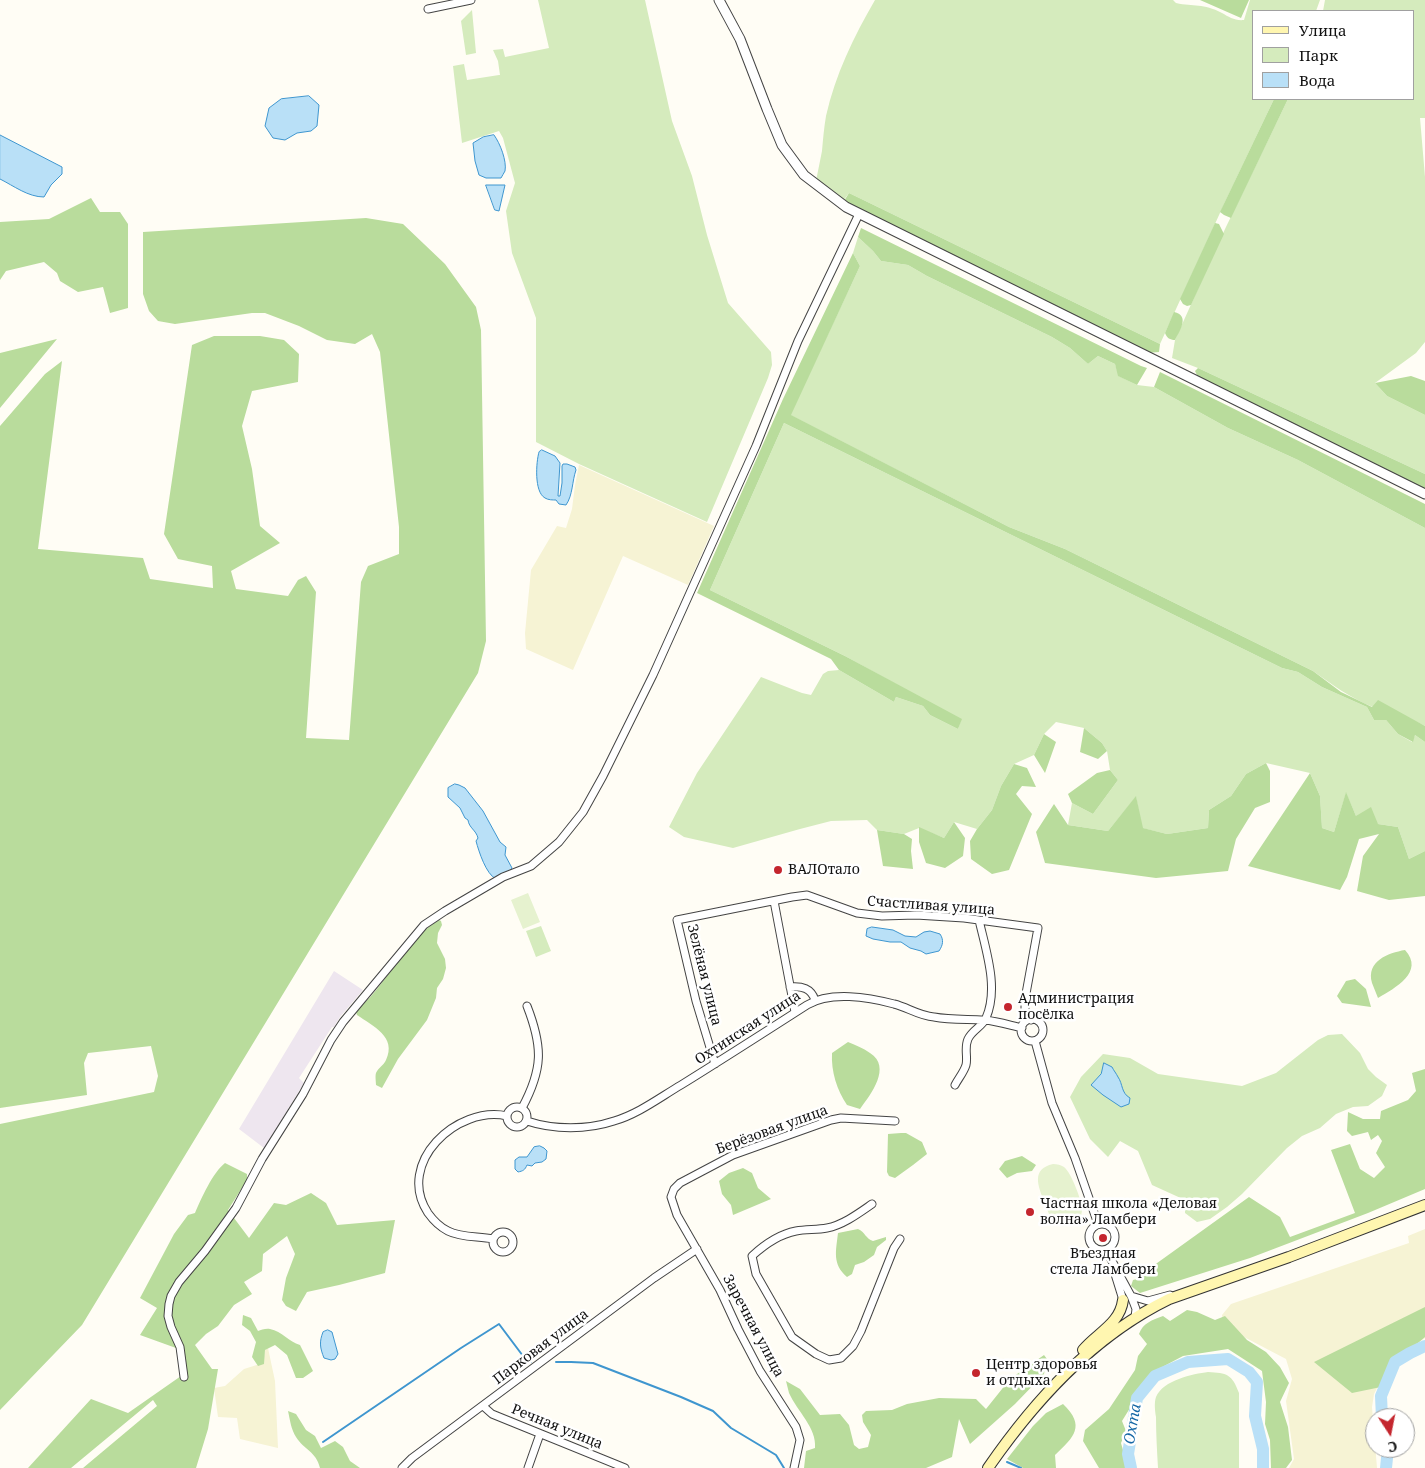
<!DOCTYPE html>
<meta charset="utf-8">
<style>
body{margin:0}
#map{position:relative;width:1425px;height:1468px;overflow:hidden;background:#fffdf5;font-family:"Noto Serif",serif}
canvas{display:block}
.legend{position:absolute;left:1252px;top:10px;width:162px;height:90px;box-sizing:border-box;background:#fff;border:1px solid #a0a0a0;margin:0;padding:6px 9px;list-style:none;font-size:15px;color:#111}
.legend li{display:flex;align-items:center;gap:10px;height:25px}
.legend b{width:25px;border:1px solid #a0a0a0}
.north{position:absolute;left:1365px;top:1408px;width:50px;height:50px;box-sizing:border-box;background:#fff;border:1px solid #a0a0a0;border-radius:50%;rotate:169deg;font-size:14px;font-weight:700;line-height:20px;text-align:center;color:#111}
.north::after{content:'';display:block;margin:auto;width:18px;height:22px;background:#c4262e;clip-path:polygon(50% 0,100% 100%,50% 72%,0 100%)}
</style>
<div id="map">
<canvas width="1425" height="1468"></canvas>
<ul class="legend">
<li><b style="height:6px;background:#fff6b0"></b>Улица</li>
<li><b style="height:14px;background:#d5ebbd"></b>Парк</li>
<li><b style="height:14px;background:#b9e0f7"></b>Вода</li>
</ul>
<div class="north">С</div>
</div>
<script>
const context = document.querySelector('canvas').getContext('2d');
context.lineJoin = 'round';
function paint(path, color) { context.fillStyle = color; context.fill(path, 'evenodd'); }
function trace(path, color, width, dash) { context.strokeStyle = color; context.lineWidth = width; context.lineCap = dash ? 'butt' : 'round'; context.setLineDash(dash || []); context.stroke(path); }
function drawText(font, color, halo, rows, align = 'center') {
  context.font = font + ' "Noto Serif",serif'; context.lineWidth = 5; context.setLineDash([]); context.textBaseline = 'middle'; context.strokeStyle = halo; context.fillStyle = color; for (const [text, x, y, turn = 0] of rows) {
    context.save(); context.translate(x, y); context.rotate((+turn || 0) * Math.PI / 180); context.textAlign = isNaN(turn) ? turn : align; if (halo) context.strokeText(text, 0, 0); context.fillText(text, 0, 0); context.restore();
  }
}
paint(new Path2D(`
 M334 971 363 990 340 1017 334 1027H332L299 1078 304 1083 264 1148 239 1129Z`), '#eee6ef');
paint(new Path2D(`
 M579 465 714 526 688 585 623 556 573 670 526 649 525 633 531 570 557 526 566 528 572 509 575 485Z
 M1425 1229V1338L1392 1359 1374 1394 1372 1407 1377 1468H1289L1294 1459 1286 1401 1292 1379 1286 1359 1223 1326 1222 1315 1231 1304 1409 1243 1408 1236Z
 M268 1348 275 1381 278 1448 240 1439 237 1418 218 1417 214 1388 225 1386 244 1369 263 1363 265 1350Z`), '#f6f3d4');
paint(new Path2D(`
 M538 0H645L672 121 692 176 707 235 728 303 771 352 772 365 768 378 707 522 579 464 536 442V318L512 253 506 211 515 183 503 138 499 131 462 143 453 66 464 64 467 80 499 75H500L498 61 493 50 503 49 505 57 549 48Z
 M875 0H1173L1176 3C1194 7 1203 3 1222 13 1229 17 1235 21 1244 20L1250 0H1320L1316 11H1254V99H1274L1225 202 1160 344 849 193 843 201 816 181C818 171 820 161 822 151 823 139 824 128 826 116 835 75 854 36 875 0Z
 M1325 0H1425V118H1420L1425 177V342L1416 353 1375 383 1387 396 1425 415V474L1198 368 1172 358 1175 340 1225 229 1288 99H1414V11H1323Z
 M472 10 476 53 466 55 461 21Z
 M858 237 873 251 881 261 908 265 927 276 1052 337 1070 348 1088 364 1098 356 1115 364 1119 376 1137 385 1154 387 1228 428 1298 460 1425 528V726C1409 717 1390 714 1373 707 1350 698 1333 685 1313 671L1065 549 1009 527 790 415 860 266 853 253Z
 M784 423 1282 668 1298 672 1322 687 1367 707 1374 720H1386L1398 734 1412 742 1415 735 1425 742V851L1409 859 1398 827 1378 824 1356 816 1346 793 1334 832 1322 828 1320 796 1310 773 1266 763 1246 774 1231 796 1209 810 1208 828 1167 834 1142 828 1136 797 1108 831 1068 825 1072 803 1093 814 1118 780 1110 770 1107 751 1102 743 1084 728 1056 722 1044 734 1034 755 1014 764 1001 786 992 810 977 829 954 822 944 838 919 828 904 834 877 830 867 820 831 821 800 829 733 848 684 837 669 827 697 773 761 677 802 693 811 695 823 674 828 671 839 670 894 702 896 697 923 706 930 715 958 729 961 720 845 656 710 590Z
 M541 926 551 951 536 957 526 931Z
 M1342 1034 1360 1053 1368 1069 1376 1077 1387 1085 1382 1096 1368 1106 1353 1107 1336 1114 1320 1128 1302 1136 1287 1148 1242 1194 1227 1207 1210 1219 1197 1222 1185 1213V1200L1152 1185 1138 1151 1120 1141 1108 1157 1090 1139 1070 1097 1081 1077 1103 1054 1130 1058 1158 1074 1242 1086 1276 1073 1318 1040 1328 1035Z
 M1208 1372C1227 1373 1232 1374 1239 1393V1468H1158C1157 1451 1156 1434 1156 1417 1155 1411 1154 1403 1156 1397 1163 1380 1193 1374 1208 1372Z`), '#d5ebbd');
paint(new Path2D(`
 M1200 0H1249L1241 18Z
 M1274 99H1288L1231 218 1224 215 1220 212Z
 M849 193 1160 344 1159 352 1147 353 844 201Z
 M91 198 100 212H120L128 224V308L110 313 103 287 78 292 60 281 57 273 44 262 6 271 0 280V222L49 219Z
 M366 218 403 224 445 264 476 307 481 330 486 641 478 673 82 1325 0 1410V1124L154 1092 158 1076 151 1046 88 1053 84 1063 87 1095 0 1108V426L45 374 62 361 38 549 143 558 150 579 213 588 212 566 178 559 164 534 192 345 214 336H260L284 340 299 354 298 382 252 391 242 426 252 469 260 526 280 543 231 571 236 589 288 596 298 580 306 576 316 592 306 738 349 740 361 582 368 566 399 554V527L380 352 372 334 355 344 327 340 299 326 265 313H252L175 324 158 321 149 311 143 294V232Z
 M1215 223 1219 224 1224 234 1191 305 1187 306 1183 304 1180 299Z
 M861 228 1141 366 1147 368 1137 385 1118 376 1115 364 1098 356 1088 364 1070 348 1052 337 927 276 908 265 881 261 873 251 858 237Z
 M853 253 860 266 791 415 1009 527 1065 549 1313 671 1341 692 1372 707 1378 700 1425 726V742L1415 735 1413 742 1398 734 1386 720H1374L1367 707 1322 687 1298 672 1282 668 784 423 710 590 845 656 962 719 958 729 930 715 923 706 896 697 894 702 839 670 831 659 697 593 783 399Z
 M1174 312C1190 315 1180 331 1175 340 1170 340 1167 338 1165 333Z
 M57 339 0 408V353Z
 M1198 368 1425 474V491L1198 377 1195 371Z
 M1160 372 1425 504V528L1298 460 1228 428 1154 387Z
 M1411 376 1425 381V415L1387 396 1375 383Z
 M1084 728 1102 743 1107 751 1098 759 1080 752Z
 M1044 734 1056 742 1045 773 1034 755Z
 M1266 763 1270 771V802L1255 808 1236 839 1228 871 1156 878 1045 863 1036 832 1054 804 1068 825 1108 831 1136 796 1143 828 1167 834 1208 828 1209 810 1231 796 1246 774Z
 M1014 764 1027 768 1036 787 1022 786 1016 794 1032 814 1009 870 992 874 971 859 970 841 977 829 992 810 1001 786Z
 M1110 770 1118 780 1093 814 1072 803 1068 794 1097 773Z
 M1310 773 1320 796 1322 828 1334 832 1346 792 1356 816 1371 807 1378 824 1398 827 1409 859 1425 851V896L1389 900 1357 891 1363 856 1379 834 1359 839 1347 877 1340 890 1248 866Z
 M954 822 965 838 963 856 945 868 926 863 919 842V827L944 838Z
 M877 830 904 834 912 839 911 851 913 869 883 866Z
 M439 920 441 921 442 925 438 933 437 943 445 959 446 968 443 979 437 988 436 998 427 1020 398 1059 382 1088 376 1085C376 1082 375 1076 376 1073 378 1068 384 1065 386 1060 397 1037 373 1026 357 1015L356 1012C361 1005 367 1001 372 995 394 970 409 938 439 920Z
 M1405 950C1425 972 1395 988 1378 998 1376 993 1374 988 1372 983 1366 961 1388 953 1405 950Z
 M1355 979 1366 989 1371 1007 1342 1003 1337 996 1346 981Z
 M848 1042C855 1045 863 1048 870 1053 892 1067 871 1094 860 1109L847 1105C837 1090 831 1072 832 1053Z
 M1425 1069V1189L1368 1213 1250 1258 1140 1293 1131 1286 1133 1280 1141 1278 1146 1271 1249 1197 1280 1217 1290 1237 1355 1213 1331 1150 1350 1144 1360 1169 1374 1178 1385 1167 1376 1153 1382 1141 1378 1135 1371 1140 1368 1132 1352 1136 1347 1131 1348 1112 1363 1119H1380L1381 1111 1408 1100 1416 1091 1412 1073Z
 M901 1133H906L922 1142 927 1154 913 1165 895 1178 889 1176 887 1172 888 1134Z
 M1022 1156 1036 1165 1032 1171 1017 1173 1007 1178 999 1169 1005 1161Z
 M225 1163 247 1174V1180L228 1210 249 1238 274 1203 286 1205 311 1193 326 1203 337 1225 395 1220 385 1273 339 1285 307 1292 296 1311 286 1306 282 1300 286 1278 295 1254 287 1236 263 1254 262 1271 244 1282 252 1294 234 1305 218 1326 206 1334 195 1345 212 1369H218L208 1429 196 1468H83L157 1406 153 1400 71 1468H28L91 1399 128 1413 181 1376 176 1348 140 1335 157 1308 140 1298 174 1234 188 1215 195 1213C201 1199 213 1172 225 1163Z
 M743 1168 752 1173 758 1188 771 1199 733 1215 731 1205 722 1194 719 1181 729 1173Z
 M858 1229C865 1232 866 1239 873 1241L886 1237V1240L877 1247 874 1255 864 1262 855 1265 852 1274 847 1277C832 1264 836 1251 838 1233Z
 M1425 1307V1337L1418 1343 1393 1359 1381 1387 1352 1393 1314 1362Z
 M1187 1310 1197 1312 1215 1320 1225 1316 1247 1340 1266 1352 1280 1367 1289 1383 1280 1402 1288 1427 1292 1460 1286 1468H1271L1270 1440 1265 1424 1266 1402 1262 1371 1228 1349 1183 1356 1153 1372 1136 1393 1130 1408 1122 1421 1126 1431 1121 1443 1128 1468H1099L1083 1441 1085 1430 1109 1409 1135 1370 1138 1356 1147 1344 1139 1334C1143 1323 1152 1320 1163 1316L1170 1321Z
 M243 1315 251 1318 258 1331C261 1330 266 1328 270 1329 282 1331 289 1342 300 1345L313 1371 303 1378H296L287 1355 275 1345 265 1350 264 1364 258 1366 252 1357 256 1342 250 1331 242 1325Z
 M1044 1355 1047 1359 1044 1374 1015 1404 970 1444 959 1419 952 1457 926 1468H804L806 1451 815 1448C817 1428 797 1411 789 1393 788 1389 787 1385 786 1381L800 1389 820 1415 840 1414 849 1425 854 1445 859 1449 868 1447 871 1435 863 1422 862 1415 866 1411 892 1410 907 1404 939 1398 976 1399 986 1409 1010 1379Z
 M1063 1404C1086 1426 1074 1437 1055 1455L1056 1468H1023L1007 1459 1033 1426 1046 1413Z
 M288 1411 296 1414 306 1430 315 1436 321 1448 335 1441 343 1447 350 1461 360 1468H320C316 1451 304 1450 296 1437 291 1429 290 1420 288 1411Z`), '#b9dc9c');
paint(new Path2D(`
 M528 893 540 922 523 929 511 900Z
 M1053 1164C1057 1164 1061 1165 1064 1167 1071 1172 1082 1201 1082 1209 1082 1213 1081 1217 1078 1220 1076 1223 1072 1225 1068 1226 1053 1229 1048 1212 1044 1201 1038 1186 1031 1169 1053 1164Z`), '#e6f2cf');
const water = new Path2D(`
 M309 96 319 105 317 126 311 131 297 133 285 140 273 138 265 126 269 108 281 99Z
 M0 135 62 167V174L51 185 44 197C28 197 14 186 0 179Z
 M494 135C500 143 507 161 505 171 504 173 502 176 501 178H486L479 175 475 161 473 143 483 137Z
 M486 185H505L499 211 495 210Z
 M542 450 555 456 560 463 558 496H560L562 483V466L563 464H567L575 467 576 470C572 481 573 495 566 505L559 504 556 500C553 500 548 500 545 498 534 492 536 462 539 452Z
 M455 784 459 785 465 788 483 811 500 842 506 847 505 855 512 868 510 871 496 879C486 874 479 852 476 841L478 838C476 830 469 828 468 820L465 818 460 808 448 797V788Z
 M872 927 893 930 905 936 916 937 924 932 930 931 940 934C944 940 943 945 939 951L926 954 921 951 910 948 901 942H890L873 939 866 936 867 929Z
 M1104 1063 1112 1067C1114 1071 1116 1073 1118 1077 1123 1084 1121 1093 1130 1098L1129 1104 1121 1107 1103 1095 1091 1085 1101 1074Z
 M540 1146 544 1148 547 1151 546 1159 542 1162 535 1163 532 1166 527 1165C525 1170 523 1171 518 1172L515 1169V1160L519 1157H527L534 1147Z
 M328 1330 332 1332 338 1354 335 1359 331 1360 324 1358C320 1348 319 1342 323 1332Z`);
paint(water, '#b9e0f7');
trace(water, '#3f96cf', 1);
trace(new Path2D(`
 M556 1362H571L593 1363 681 1397 713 1411 731 1428 776 1455 784 1468
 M323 1442 461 1348 499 1324 526 1360 531 1362
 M1007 1462 1021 1468`), '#3f96cf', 2);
trace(new Path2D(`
 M1382 1418 1381 1396 1395 1362 1410 1353 1425 1346
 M1131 1468 1128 1454 1137 1398 1155 1376 1188 1362 1228 1359 1249 1372 1257 1382 1255 1416 1263 1449V1468
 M1386 1468 1388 1448`), '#b9e0f7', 12);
const minor = new Path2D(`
 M428 9 471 0
 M774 901 795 1012
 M790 987C802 986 811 988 815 1000
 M1021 1030a11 11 0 1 1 22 0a11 11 0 1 1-22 0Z
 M1035 1041 1052 1103 1075 1158 1098 1224
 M715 1064 696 1001 677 920 792 897 807 895 857 913 882 916 916 915 964 918 1038 928 1025 999V1015L1031 1020
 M955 1085C958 1079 964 1072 966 1065 968 1057 964 1048 968 1039 972 1030 983 1026 986 1018 999 988 986 951 979 920
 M507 1117a10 10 0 1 1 20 0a10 10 0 1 1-20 0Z
 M522 1108C543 1069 543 1047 527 1006
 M527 1121C554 1130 587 1130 614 1121 638 1114 659 1098 681 1085 723 1059 765 1032 807 1005 830 991 868 997 894 1004 907 1007 919 1016 934 1017 950 1020 967 1019 984 1020 997 1021 1009 1025 1022 1028
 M872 1204C859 1213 843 1225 827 1228 817 1230 806 1229 796 1231 780 1234 764 1245 752 1256L756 1274 792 1337 816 1354 829 1360 841 1358 853 1346 861 1331 894 1248 900 1239
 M1089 1237a13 13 0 1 1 26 0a13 13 0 1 1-26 0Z
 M493 1242a10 10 0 1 1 20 0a10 10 0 1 1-20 0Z
 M493 1239C478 1236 462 1238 448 1231 440 1227 433 1220 428 1213 395 1163 457 1105 507 1116
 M1106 1250 1131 1296 1136 1309 1135 1317
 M1114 1271 1123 1300
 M1131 1296 1148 1301 1170 1295
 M184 1377 180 1347 171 1327 168 1316 169 1304 171 1296 179 1282 205 1251 236 1208 262 1159 303 1094 331 1040 343 1022 424 925 445 911 503 877 531 866 559 842 583 812 603 776 653 675 756 446 798 341 859 214
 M483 1406 492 1414 625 1468
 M402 1468 412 1458 654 1278 697 1249
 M528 1468 540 1434
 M794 1468 800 1440 796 1427 760 1371 738 1329 720 1290 677 1215 671 1197 674 1189 680 1183 733 1155 831 1120 841 1118 895 1121`);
const tertiary = new Path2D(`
 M719 0 740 39 767 109 782 145 804 175 846 207 1425 494`);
const secondary = new Path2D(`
 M1083 1350C1097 1333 1120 1324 1123 1300
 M988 1468C1035 1400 1093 1336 1169 1299L1289 1257 1425 1205`);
trace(minor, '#444', 9);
trace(tertiary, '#444', 11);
trace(secondary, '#333', 12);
trace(minor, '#fff', 7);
trace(tertiary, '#fff', 9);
trace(secondary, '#fff6b0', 10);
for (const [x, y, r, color] of [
 [778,870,5,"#c4262e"],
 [1008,1007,5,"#c4262e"],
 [1030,1212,5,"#c4262e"],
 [1103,1238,5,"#c4262e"],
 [976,1373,5,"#c4262e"]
]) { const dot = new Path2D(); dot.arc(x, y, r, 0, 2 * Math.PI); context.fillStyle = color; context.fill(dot); trace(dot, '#fff', 2); }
drawText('14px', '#111', '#fff', [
 ["ВАЛОтало",788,870],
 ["Администрация",1018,999],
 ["посёлка",1018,1015],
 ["Частная школа «Деловая",1040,1204],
 ["волна» Ламбери",1040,1220],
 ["Въездная",1103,1254,"center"],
 ["стела Ламбери",1103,1270,"center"],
 ["Центр здоровья",986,1365],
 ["и отдыха",986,1381]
], 'left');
drawText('14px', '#111', '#fff', [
 ["Счастливая улица",931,906,4],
 ["Зелёная улица",704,975,76],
 ["Охтинская улица",748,1028,-33],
 ["Берёзовая улица",772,1130,-20],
 ["Заречная улица",753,1326,62],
 ["Парковая улица",541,1347,-37],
 ["Речная улица",557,1427,22]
]);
drawText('italic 15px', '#1768a6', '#fff', [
 ["Охта",1133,1424,-80]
]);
</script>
